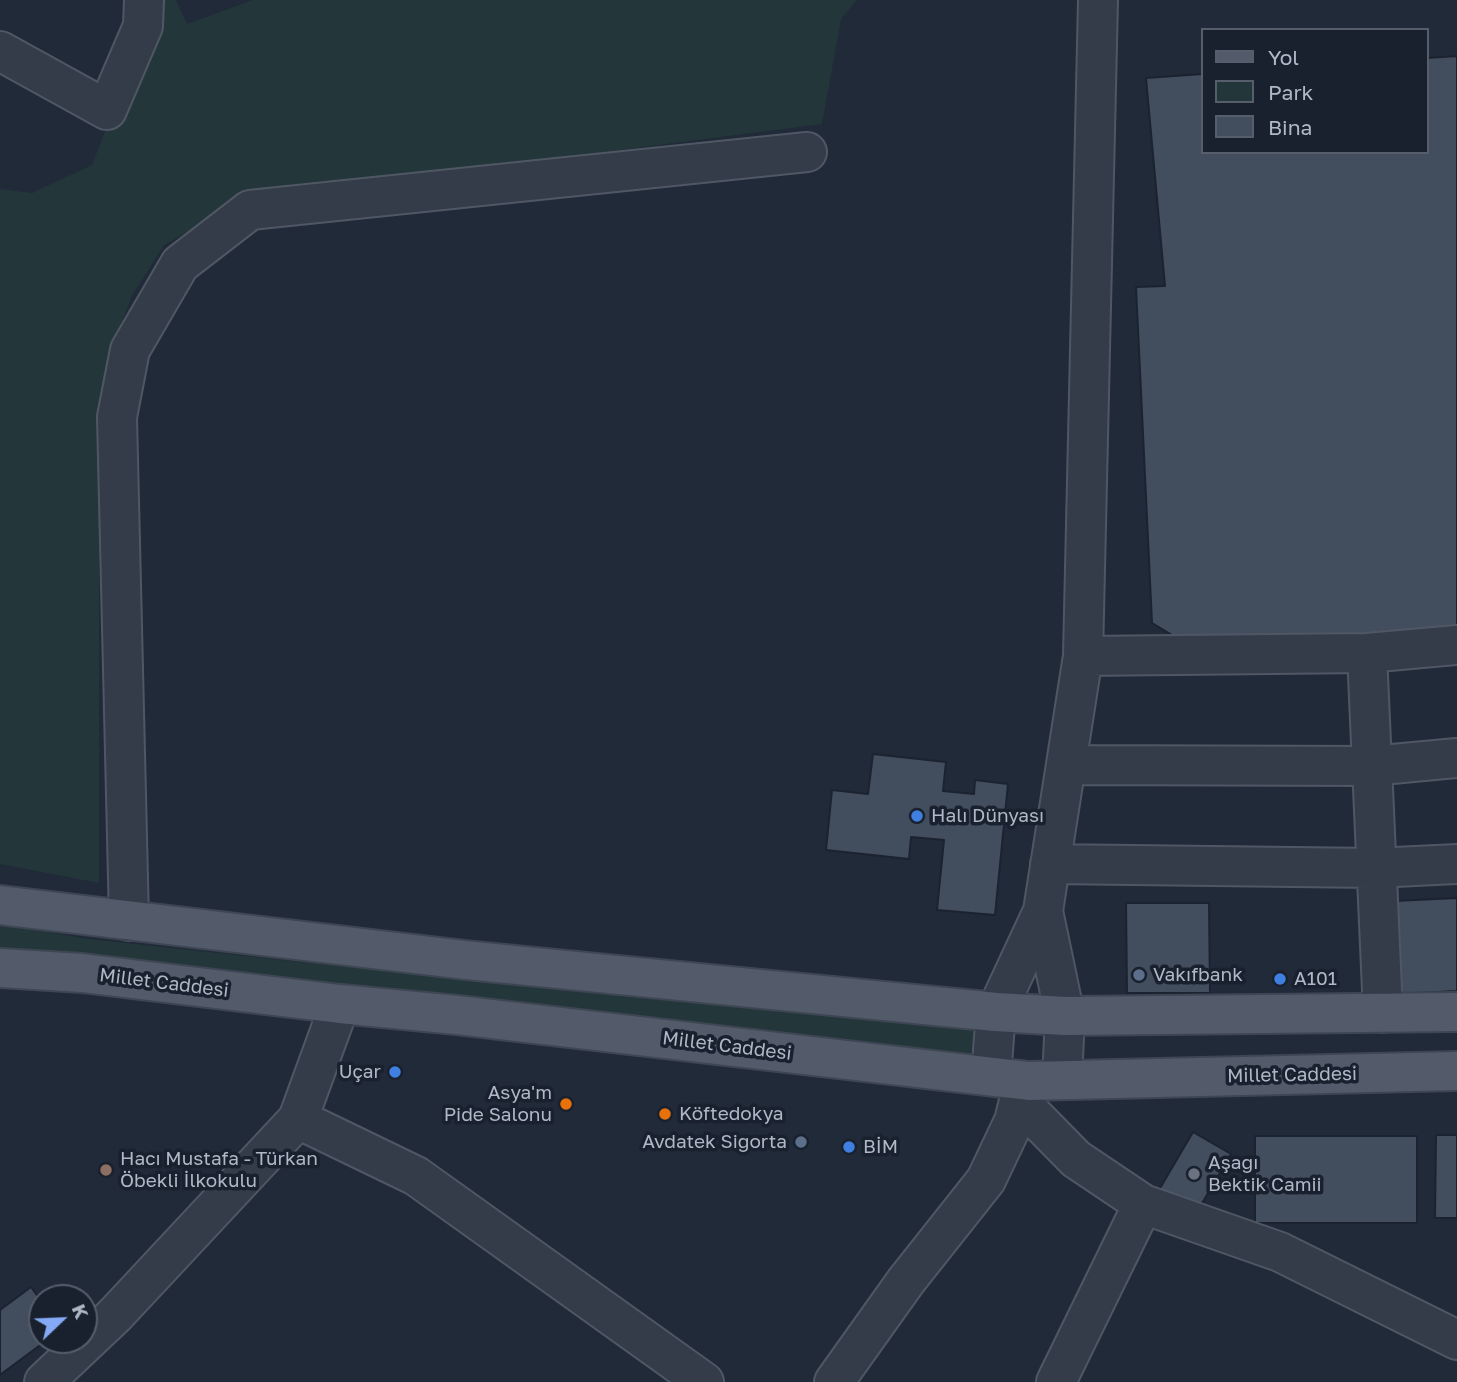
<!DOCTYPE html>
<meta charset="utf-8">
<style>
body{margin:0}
#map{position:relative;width:1457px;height:1382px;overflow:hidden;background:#212a39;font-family:"Golos Text",sans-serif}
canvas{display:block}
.legend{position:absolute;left:1201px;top:28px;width:228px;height:126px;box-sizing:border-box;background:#1a212e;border:2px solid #565d6b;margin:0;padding:9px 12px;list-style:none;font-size:21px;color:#b0b7c6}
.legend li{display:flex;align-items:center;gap:14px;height:35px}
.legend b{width:35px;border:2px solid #565d6b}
.north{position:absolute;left:28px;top:1284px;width:70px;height:70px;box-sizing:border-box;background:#1a212e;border:2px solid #565d6b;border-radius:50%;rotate:67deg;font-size:19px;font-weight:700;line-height:28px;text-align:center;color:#b0b7c6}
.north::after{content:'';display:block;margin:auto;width:24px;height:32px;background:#84aaf6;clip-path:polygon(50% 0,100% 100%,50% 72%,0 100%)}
</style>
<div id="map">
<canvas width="1457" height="1382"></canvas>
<ul class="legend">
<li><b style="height:9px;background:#535b6a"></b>Yol</li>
<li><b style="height:19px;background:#23363a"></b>Park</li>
<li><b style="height:19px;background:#424d5e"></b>Bina</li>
</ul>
<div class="north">K</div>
</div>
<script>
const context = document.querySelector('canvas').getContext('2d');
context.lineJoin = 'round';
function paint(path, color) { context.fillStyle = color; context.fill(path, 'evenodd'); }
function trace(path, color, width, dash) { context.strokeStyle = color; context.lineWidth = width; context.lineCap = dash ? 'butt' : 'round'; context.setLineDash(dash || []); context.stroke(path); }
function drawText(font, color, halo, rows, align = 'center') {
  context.font = font + ' "Golos Text",sans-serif'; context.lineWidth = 7; context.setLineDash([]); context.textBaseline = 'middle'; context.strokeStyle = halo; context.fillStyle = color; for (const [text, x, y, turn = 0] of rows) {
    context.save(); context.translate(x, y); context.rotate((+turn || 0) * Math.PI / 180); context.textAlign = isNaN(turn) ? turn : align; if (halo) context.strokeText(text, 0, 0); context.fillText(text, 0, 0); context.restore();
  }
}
paint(new Path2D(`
 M156 0H176L187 24 253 0H857L841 19 822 124 248 198 164 245 133 294 110 351 99 429V883L0 864V189L32 193 92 165Z
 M0 924 88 939 597 994 974 1029 971 1057 0 954Z`), '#23363a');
const building = new Path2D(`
 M1457 56V635L1192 647 1152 623 1136 287 1165 286 1146 78 1203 74V152H1427V58Z
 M873 754 946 762 943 791 974 794 975 780 1008 784 995 915 937 910 944 840 911 837 909 859 826 850 832 790 868 794Z
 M1457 898V991L1399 994 1394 901Z
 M1126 903H1209L1210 993H1127Z
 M1193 1132 1231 1154 1194 1217 1156 1195Z
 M1436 1135H1457V1218H1435Z
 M1255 1136H1417V1223H1255Z
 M31 1287 42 1302V1340H47L0 1375V1310Z`);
paint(building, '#424d5e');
trace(building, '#1c2330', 2);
const minor = new Path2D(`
 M0 51 107 110 143 26 144 0
 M1367 653 1383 1013
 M1083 656 1367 653 1457 645
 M1066 765 1371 766 1457 758
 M1050 864 1375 868 1457 864
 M1043 911 1065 1016 1062 1080
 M129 921 117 417 130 350 180 264 250 210 807 152
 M991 1076 996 1012 1043 911 1083 656 1098 0
 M1019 1101 1076 1159 1143 1204 1280 1252 1457 1340
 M298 1119 416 1176 704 1382
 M44 1382 115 1315 298 1119 340 1004
 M834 1382 906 1281 986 1180 1014 1121 1019 1101 1028 1082
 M1056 1382 1143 1204`);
const major = new Path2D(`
 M0 905 465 960 996 1012 1065 1016 1457 1012
 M0 968 82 973 340 1004 457 1015 1029 1081 1457 1071`);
trace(minor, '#505764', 42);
trace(major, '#3e4553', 42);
trace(minor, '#353c49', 38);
trace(major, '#535b6a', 38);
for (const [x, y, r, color] of [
 [917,816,7,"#3f7fe0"],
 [1139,975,7,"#5c6f8a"],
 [1280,979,7,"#3f7fe0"],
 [395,1072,7,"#3f7fe0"],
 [566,1104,7,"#e8710a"],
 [665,1114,7,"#e8710a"],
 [801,1142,7,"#5c6f8a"],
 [849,1147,7,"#3f7fe0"],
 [106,1170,7,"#8d6e63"],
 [1194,1174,7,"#6b7280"]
]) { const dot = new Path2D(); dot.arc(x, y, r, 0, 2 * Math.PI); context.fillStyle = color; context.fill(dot); trace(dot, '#1a212e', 2.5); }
drawText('19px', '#b0b7c6', '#1a212e', [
 ["Halı Dünyası",931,816],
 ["Vakıfbank",1153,975],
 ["A101",1294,979],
 ["Uçar",381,1072,"right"],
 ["Asya'm",552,1093,"right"],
 ["Pide Salonu",552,1115,"right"],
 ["Köftedokya",679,1114],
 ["Avdatek Sigorta",787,1142,"right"],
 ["BİM",863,1147],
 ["Hacı Mustafa - Türkan",120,1159],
 ["Öbekli İlkokulu",120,1181],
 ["Aşağı",1208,1163],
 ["Bektik Camii",1208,1185]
], 'left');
drawText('19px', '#b0b7c6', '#1a212e', [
 ["Millet Caddesi",164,983,7],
 ["Millet Caddesi",727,1046,7],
 ["Millet Caddesi",1292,1075,-1]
]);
</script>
